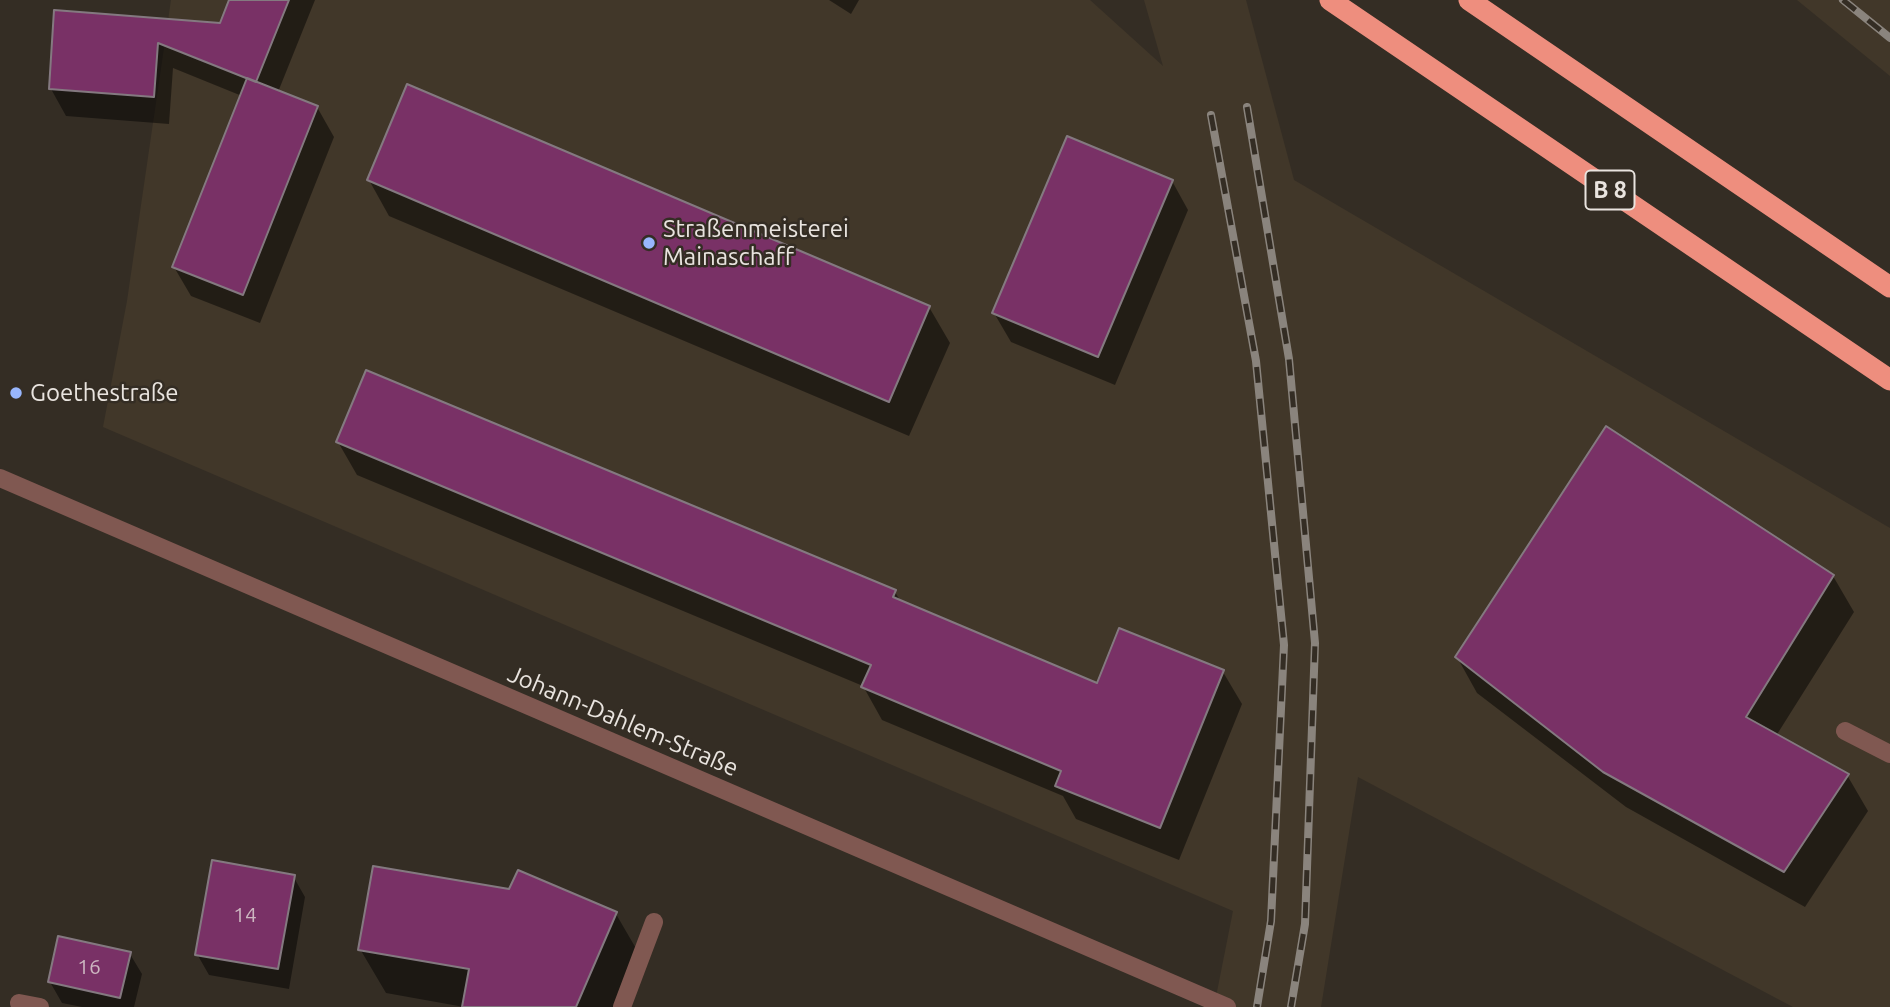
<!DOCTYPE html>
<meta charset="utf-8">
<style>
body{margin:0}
canvas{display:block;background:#342d24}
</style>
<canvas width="1890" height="1007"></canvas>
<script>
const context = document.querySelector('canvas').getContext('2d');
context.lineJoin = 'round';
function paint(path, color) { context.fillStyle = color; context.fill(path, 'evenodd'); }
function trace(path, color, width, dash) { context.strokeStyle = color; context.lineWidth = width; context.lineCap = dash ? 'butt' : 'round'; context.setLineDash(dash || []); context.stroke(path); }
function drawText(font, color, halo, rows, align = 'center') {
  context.font = font + ' Ubuntu,sans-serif'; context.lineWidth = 5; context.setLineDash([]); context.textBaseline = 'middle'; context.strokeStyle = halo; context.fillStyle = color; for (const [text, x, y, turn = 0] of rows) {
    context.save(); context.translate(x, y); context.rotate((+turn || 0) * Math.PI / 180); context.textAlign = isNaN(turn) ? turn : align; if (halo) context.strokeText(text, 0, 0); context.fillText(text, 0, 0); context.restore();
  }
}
paint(new Path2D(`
 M171 0H1090L1163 66 1144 0H1246L1294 180 1890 528V1007H1793L1358 777 1321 1007H1214L1233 911 103 427 127 301Z
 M1797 0H1890V76Z`), '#413729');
paint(new Path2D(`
 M231 0H315L278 92 317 107 334 137 260 323 191 296 174 267 242 96 173 68 169 124 66 116 51 89 56 12 221 25Z
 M829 0H859L851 14Z
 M369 180 929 307 950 343 909 436 389 216Z
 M1172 181 1188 210 1115 385 1011 342 994 313Z
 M338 442 895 592 901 602 1098 685 1223 672 1242 704 1179 860 1076 819 1063 796 882 720 863 686 357 475Z
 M1833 576 1854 612 1776 736 1847 775 1868 811 1805 907 1626 807 1477 693 1457 657Z
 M293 876 305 897 289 989 209 975 197 954Z
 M616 914 641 957 620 1007H464L386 993 360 949Z
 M130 954 142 974 134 1007H82L62 1003 50 982Z`), '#0007');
const building = new Path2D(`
 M229 0H289L256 82 158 43 154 97 49 89 54 10 220 23Z
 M247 78 318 106 243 295 172 267Z
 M407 84 930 306 889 402 367 180Z
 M1067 136 1173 180 1098 357 992 313Z
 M366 370 896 590 893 597 1097 683 1119 628 1224 670 1160 828 1055 786 1061 771 861 687 871 665 336 442Z
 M1606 426 1834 575 1746 717 1849 774 1784 872 1603 772 1455 657Z
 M212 860 295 875 278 969 195 955Z
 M373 866 509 889 518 870 617 912 576 1007H462L469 969 358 950Z
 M58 936 131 952 120 998 48 982Z`);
paint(building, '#793166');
trace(building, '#847980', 2);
trace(new Path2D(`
 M0 478 1227 1007
 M1845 731 1890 754
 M19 1003 40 1007
 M622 1007 654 922`), '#805851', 18);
trace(new Path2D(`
 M1330 0 1890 380
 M1469 0 1890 287`), '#ee8e7e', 21);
const rail = new Path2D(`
 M1843 0 1890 38
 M1247 107 1289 359 1315 643 1305 924 1291 1007
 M1211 115 1256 361 1284 645 1271 921 1257 1007`);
trace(rail, '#8a847d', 8);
trace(rail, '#342d24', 5, [16]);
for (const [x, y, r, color] of [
 [649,243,7,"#98b6fd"],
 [16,393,7,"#98b6fd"]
]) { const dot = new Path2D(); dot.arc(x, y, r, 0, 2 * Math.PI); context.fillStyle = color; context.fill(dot); trace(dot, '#342d24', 2.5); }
drawText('21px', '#cdb7c1', null, [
 ["14",245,915],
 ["16",89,967]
]);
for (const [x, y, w] of [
 [1610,190,49]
]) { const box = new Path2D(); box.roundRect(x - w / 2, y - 19.5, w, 39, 5); context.fillStyle = '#342d24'; context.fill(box); trace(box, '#e9e4df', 2); }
drawText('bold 23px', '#e9e4df', null, [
 ["B 8",1610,190]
]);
drawText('24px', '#e9e4df', '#342d24', [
 ["Straßenmeisterei",663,229],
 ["Mainaschaff",663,257],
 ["Goethestraße",30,393]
], 'left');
drawText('24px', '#e9e4df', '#342d24', [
 ["Johann-Dahlem-Straße",623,721,23]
]);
</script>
